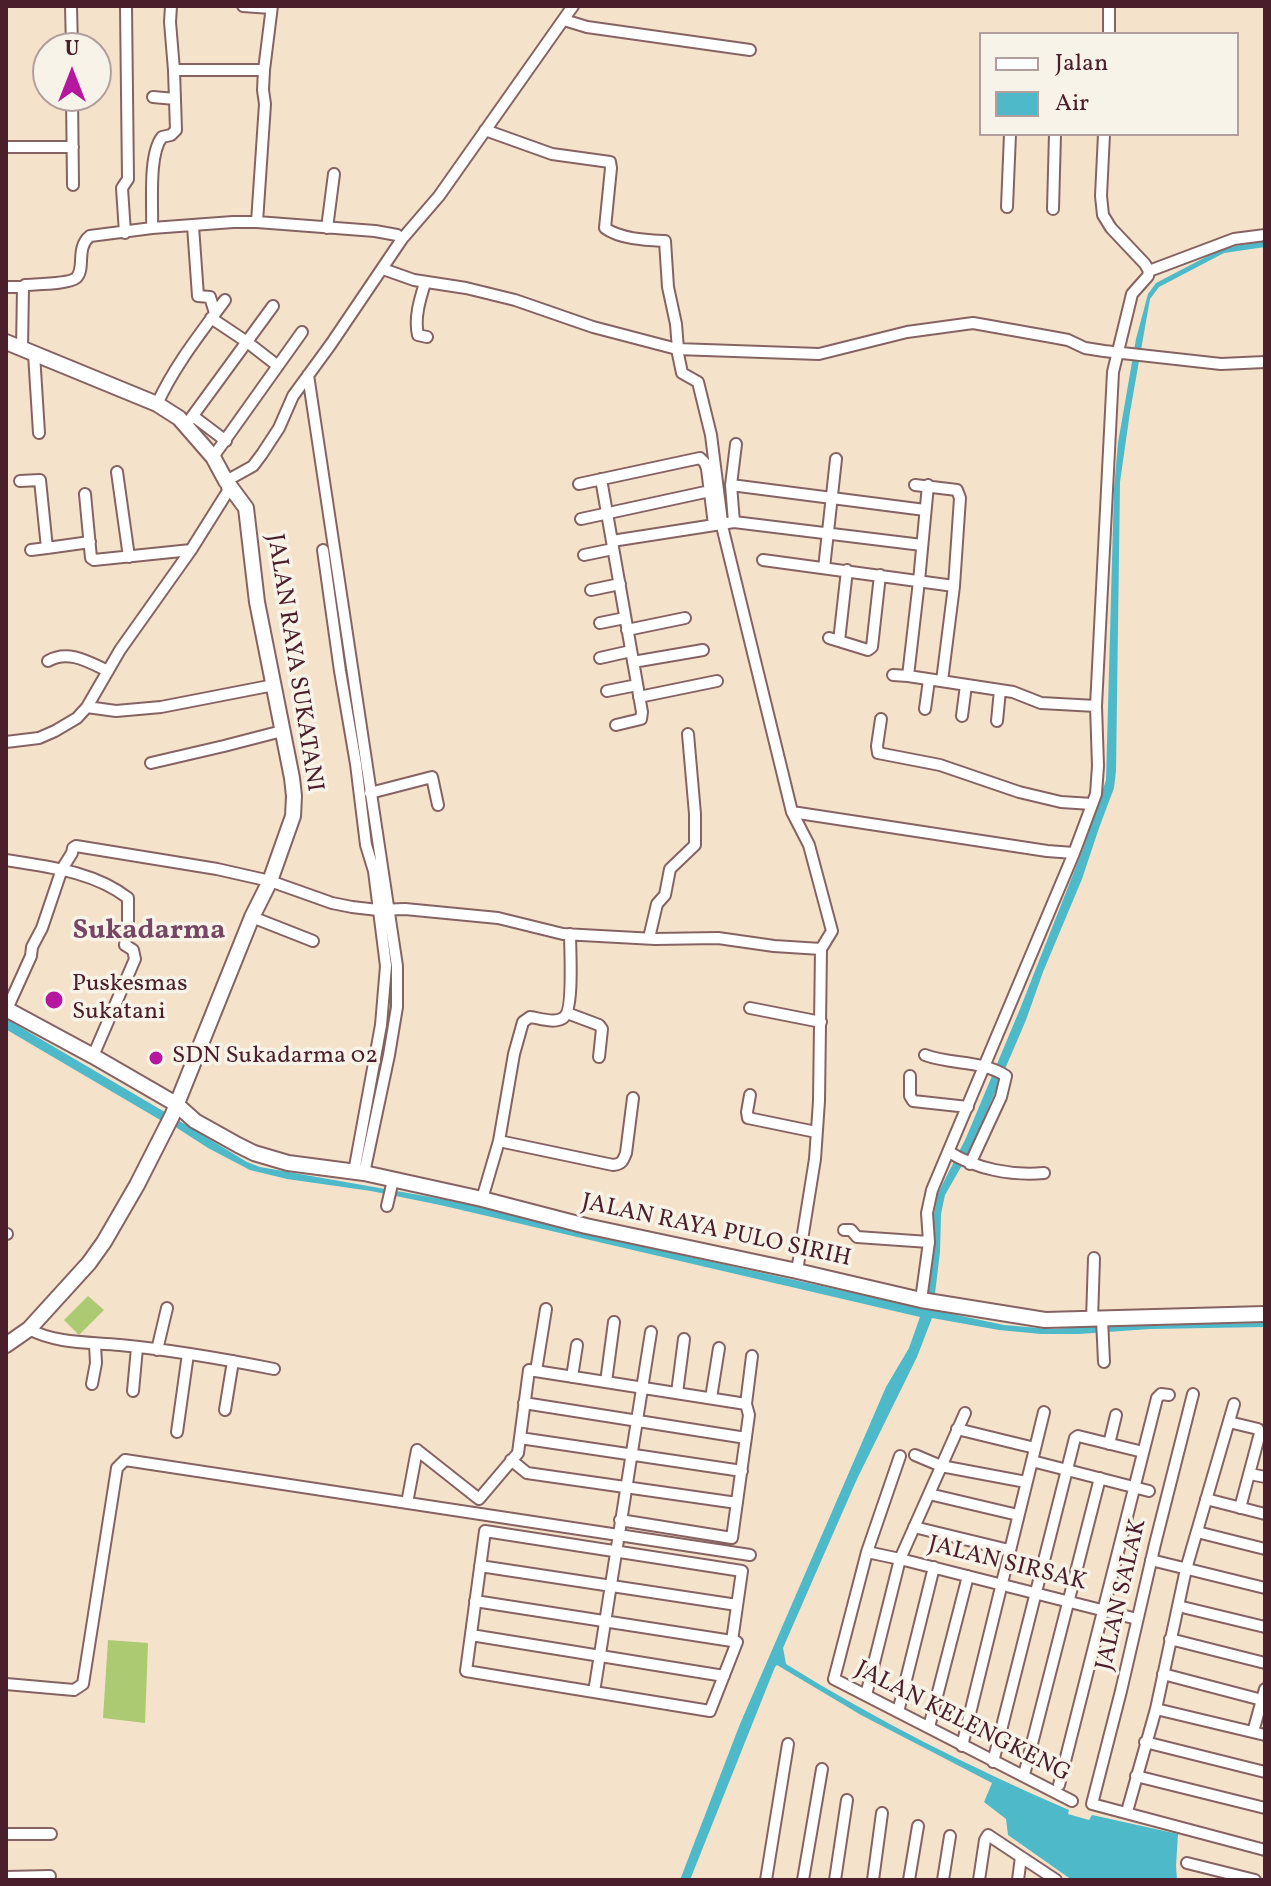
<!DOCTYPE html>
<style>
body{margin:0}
#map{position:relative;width:1271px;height:1886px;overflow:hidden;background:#f5e2cb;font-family:Vollkorn,serif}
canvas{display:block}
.frame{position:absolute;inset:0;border:8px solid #4a1f2b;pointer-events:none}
.legend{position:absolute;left:979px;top:32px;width:260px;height:104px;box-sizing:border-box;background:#f7f3e8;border:2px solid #b29e9c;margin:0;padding:10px 14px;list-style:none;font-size:24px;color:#4a1f2b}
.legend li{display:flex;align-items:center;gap:16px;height:40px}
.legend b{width:40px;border:2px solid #b29e9c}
.north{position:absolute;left:32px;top:32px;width:80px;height:80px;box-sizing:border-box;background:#f7f3e8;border:2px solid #b29e9c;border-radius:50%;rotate:0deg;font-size:22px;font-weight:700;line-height:32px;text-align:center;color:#4a1f2b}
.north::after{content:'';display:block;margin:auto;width:28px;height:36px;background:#b5179e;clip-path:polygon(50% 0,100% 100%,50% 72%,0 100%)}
</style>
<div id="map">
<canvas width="1271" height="1886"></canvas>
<div class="frame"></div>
<ul class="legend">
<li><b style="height:10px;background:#fff"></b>Jalan</li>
<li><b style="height:22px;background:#4db9c9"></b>Air</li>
</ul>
<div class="north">U</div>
</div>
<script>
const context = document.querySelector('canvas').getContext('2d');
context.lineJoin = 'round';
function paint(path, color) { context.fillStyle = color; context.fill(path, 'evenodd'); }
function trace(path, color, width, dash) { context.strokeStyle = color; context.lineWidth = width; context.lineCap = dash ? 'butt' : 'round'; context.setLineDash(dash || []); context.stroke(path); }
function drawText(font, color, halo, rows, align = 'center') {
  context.font = font + ' Vollkorn,serif'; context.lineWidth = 7; context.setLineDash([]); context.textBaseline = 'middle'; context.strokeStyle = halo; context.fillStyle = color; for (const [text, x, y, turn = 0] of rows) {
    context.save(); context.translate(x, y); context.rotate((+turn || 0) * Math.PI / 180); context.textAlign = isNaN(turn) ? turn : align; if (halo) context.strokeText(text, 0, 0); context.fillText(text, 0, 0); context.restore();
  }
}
paint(new Path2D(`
 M88 1296 104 1310 79 1335 64 1320Z
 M108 1640 148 1643 145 1723 103 1718Z`), '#abca71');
paint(new Path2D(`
 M1265 241V247L1224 253 1159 287 1150 299 1130 412 1120 482 1116 771 1114 788 1099 828 1082 879 1043 972 1026 1020 969 1153 945 1195 941 1214 940 1252 933 1310 1004 1325 1050 1329 1118 1325 1265 1323V1327L1150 1329 1079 1334H1041L999 1330 932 1318 917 1357 857 1479 783 1648 786 1664C876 1720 971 1768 1069 1810L1068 1814 1089 1820 1092 1815 1178 1834 1176 1866 1177 1880H1072L1008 1835 1006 1819 984 1802 992 1783 861 1715 777 1665 775 1667 690 1880H680L740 1724 886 1387 909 1348 920 1317 440 1205 371 1191 287 1179 250 1170 208 1148 160 1117 163 1111 247 1162 260 1167 442 1199 504 1212 645 1247 926 1309 934 1249V1214L938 1193 966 1138 1020 1009 1083 849 1106 780 1114 489 1118 443 1136 339 1148 294 1156 283 1223 248Z`), '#4db9c9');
trace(new Path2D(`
 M6 1024 171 1121`), '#4db9c9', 9);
const minor = new Path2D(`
 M71 6 72 48
 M171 6 170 22 174 70
 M243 6 271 8
 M564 20 587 27 750 50
 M1109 34V6
 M72 96 73 185
 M153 97 175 99
 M485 130 552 154 610 162 611 168 605 228C620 239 646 240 665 241L668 287 676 324 678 349
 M6 147H73
 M1007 207 1010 134
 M1053 209 1055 134
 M257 222 265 104 263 90 264 70 272 6
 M193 226 198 296 210 297 215 313
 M152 228C153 205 148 155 162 137L171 135 176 130 174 70H264
 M327 228 334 174
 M125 233 122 188 128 179 126 6
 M383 269 414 280 466 288 515 300 593 327 677 349 819 354 907 332 973 323 1052 337 1068 340 1085 348 1104 351 1221 364 1265 362
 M1149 271 1234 239 1265 235
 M425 283C420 299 414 318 418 335L427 337
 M6 287H23
 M211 318 247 342 278 366
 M22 349 23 287 25 285C36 284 69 284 76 278 86 269 75 248 90 236L152 228 233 222H257L375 231 397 235 402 239
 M677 349 682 373 698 382 711 435 723 530 792 812 809 845 832 931 821 949 819 1101 815 1159 797 1271
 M34 354 39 433
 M308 375 397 966V1007L389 1055 364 1173
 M157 404C175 365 200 334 225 300
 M193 416 226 441
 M186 425 273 306
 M213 457 302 332
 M117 472 129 557
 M601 479 642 712 641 719 616 725
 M20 481 40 480 47 548 90 542
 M579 484 700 458 705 463 707 469 714 525
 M731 485 925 510
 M915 485 957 490 960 498 954 586 942 681
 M85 494 91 558 94 560 191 550
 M581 519 710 491
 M734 522 731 485 736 444
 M612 541 734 522 922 545
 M31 550 47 548
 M323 550 340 671 356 764 366 845 374 871 386 966 381 1025 354 1172
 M584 555 613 549
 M763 560 954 586
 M824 568 836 459
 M591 590 620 584
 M600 623 625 618
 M627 630 685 618
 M829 638 868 650 872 647 880 575
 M839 641 847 570
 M600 658 631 651
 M48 661C68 649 89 662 108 671
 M633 662 703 650
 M893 675 908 676 1013 692 1041 703 1096 706
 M908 676 919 581 928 485
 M607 691 637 685
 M639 697 717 681
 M87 707 116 711 161 707 274 685
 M925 709 929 680
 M962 716 966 685
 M881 719 877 746 878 753 940 765 1019 792 1061 802 1092 804
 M997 721 1000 690
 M6 742 39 738 55 731 77 718 87 707 120 650 191 550 228 491 226 481 253 466 262 454 279 428 293 396 331 344 402 239 439 196 573 6
 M151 763 224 746 282 731
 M370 793 432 777 438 805
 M792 812 1047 851 1074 853
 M6 860C48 867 93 871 128 898V924L125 945 133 950 135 959 93 1056
 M252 917 313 941
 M649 938 657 904 665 895 670 869 695 845V814L688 734
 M750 1008 821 1022
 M7 1009 31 956 32 947 42 928 62 869 72 853 73 848 76 846 217 869 270 881 332 903 352 907 378 910 405 909 498 918 563 934 655 939 718 938 774 946 821 949
 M567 1013 599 1025 602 1029 599 1057
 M925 1055C952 1065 982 1060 1006 1076L1001 1097 970 1164
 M910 1076V1096L913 1101 968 1107
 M750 1095 747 1112 748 1118 816 1132
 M499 1141 613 1165C622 1164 623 1161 626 1153L633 1098
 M949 1152C976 1169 1012 1176 1044 1173
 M482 1199 499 1141 514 1054 523 1022 530 1017C539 1018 554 1024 563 1018 574 1012 570 948 570 934
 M387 1206 393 1180
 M844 1230H851L857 1237 929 1242
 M6 1234H7
 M921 1300 929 1242 927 1213 932 1190 1074 853 1096 794 1098 766 1096 706 1113 372 1132 294 1148 276 1149 271 1145 264 1111 228 1103 215 1101 196 1104 134
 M1102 1319 1104 1362
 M1092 1320 1094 1258
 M29 1329C56 1344 91 1342 120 1345 172 1350 224 1359 274 1369
 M157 1350 167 1308
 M536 1371 546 1309
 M572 1377 577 1345
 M606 1382 614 1322
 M92 1384 96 1363 95 1345
 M133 1391 137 1348
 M677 1393 684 1339
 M1193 1394 1155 1544 1121 1691 1092 1804 1265 1850
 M711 1398 719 1348
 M524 1403 746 1438
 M225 1410 233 1361
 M1229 1422 1258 1429 1260 1433 1240 1508
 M957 1429 1035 1448
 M177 1432 188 1354
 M520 1438 742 1471
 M1109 1444 1116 1415
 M915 1455 941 1466 1026 1482
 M900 1456 867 1552 834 1679 1072 1801
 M511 1460 527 1473 737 1503
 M1032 1461 1149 1491
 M1250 1474 1265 1477
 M929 1494 1018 1515
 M1206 1499 1265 1514
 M407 1503 417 1450 479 1499 518 1453 529 1370 746 1404
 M620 1520 732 1538 749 1415 746 1404 752 1356
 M914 1527 1009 1550
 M1197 1532 1265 1549
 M867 1552 900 1559 1137 1619
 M1151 1560 1265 1588
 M480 1566 737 1605
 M475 1601 732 1641 737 1642 710 1711 466 1671 485 1531 742 1571 732 1641
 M1178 1606 1265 1627
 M471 1635 724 1676
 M1170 1639 1265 1663
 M1163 1674 1262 1700
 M6 1684 74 1690 83 1684 117 1468 125 1460 750 1555
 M594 1692 651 1332
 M866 1695 900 1559 965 1413
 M1156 1709 1265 1735
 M898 1712 934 1567
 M929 1727 968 1576
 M1253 1732 1265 1689
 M1145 1742 1265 1772
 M962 1746 1044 1412
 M993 1762 1075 1438 1078 1436 1143 1452
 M1025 1771 1100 1478
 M1136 1776 1265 1808
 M1059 1785 1157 1398 1161 1394 1169 1395
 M1128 1808 1156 1709 1186 1569 1234 1404
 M6 1834H51
 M1187 1863 1255 1880
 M6 1877 50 1876
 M766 1880 788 1744
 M803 1880 822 1769
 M835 1880 847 1800
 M873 1880 882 1813
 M909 1880 918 1826
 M943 1880 950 1836
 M979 1880 985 1840 988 1835 1056 1880
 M1018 1880 1021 1857`);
const tertiary = new Path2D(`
 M6 342 157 404 179 418 213 457 226 481 246 508 257 602 292 778 294 796 293 816 270 881 252 917 172 1116 137 1185 104 1242 89 1263 29 1329 6 1345
 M6 1009 93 1056 176 1104 195 1121 238 1145 254 1153 288 1163 364 1173 482 1199 586 1226 797 1271 921 1300 1045 1320 1265 1314`);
trace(minor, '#866363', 14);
trace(tertiary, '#866363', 18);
trace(minor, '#fff', 10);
trace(tertiary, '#fff', 14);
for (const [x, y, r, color] of [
 [54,1000,10,"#b5179e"],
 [156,1058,8,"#b5179e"]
]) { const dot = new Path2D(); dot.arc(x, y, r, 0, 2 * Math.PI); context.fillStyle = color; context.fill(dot); trace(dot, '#f7f3e8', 3); }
drawText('24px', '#4a1f2b', '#f7f3e8', [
 ["JALAN RAYA SUKATANI",293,663,81],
 ["JALAN RAYA PULO SIRIH",716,1232,12],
 ["JALAN SIRSAK",1007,1565,14],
 ["JALAN SALAK",1123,1595,-77],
 ["JALAN KELENGKENG",962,1723,27]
]);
drawText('24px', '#4a1f2b', '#f7f3e8', [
 ["Puskesmas",72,986],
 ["Sukatani",72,1014],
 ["SDN Sukadarma 02",172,1058]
], 'left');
drawText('bold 28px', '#754764', '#f7f3e8', [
 ["Sukadarma",149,933]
]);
</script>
